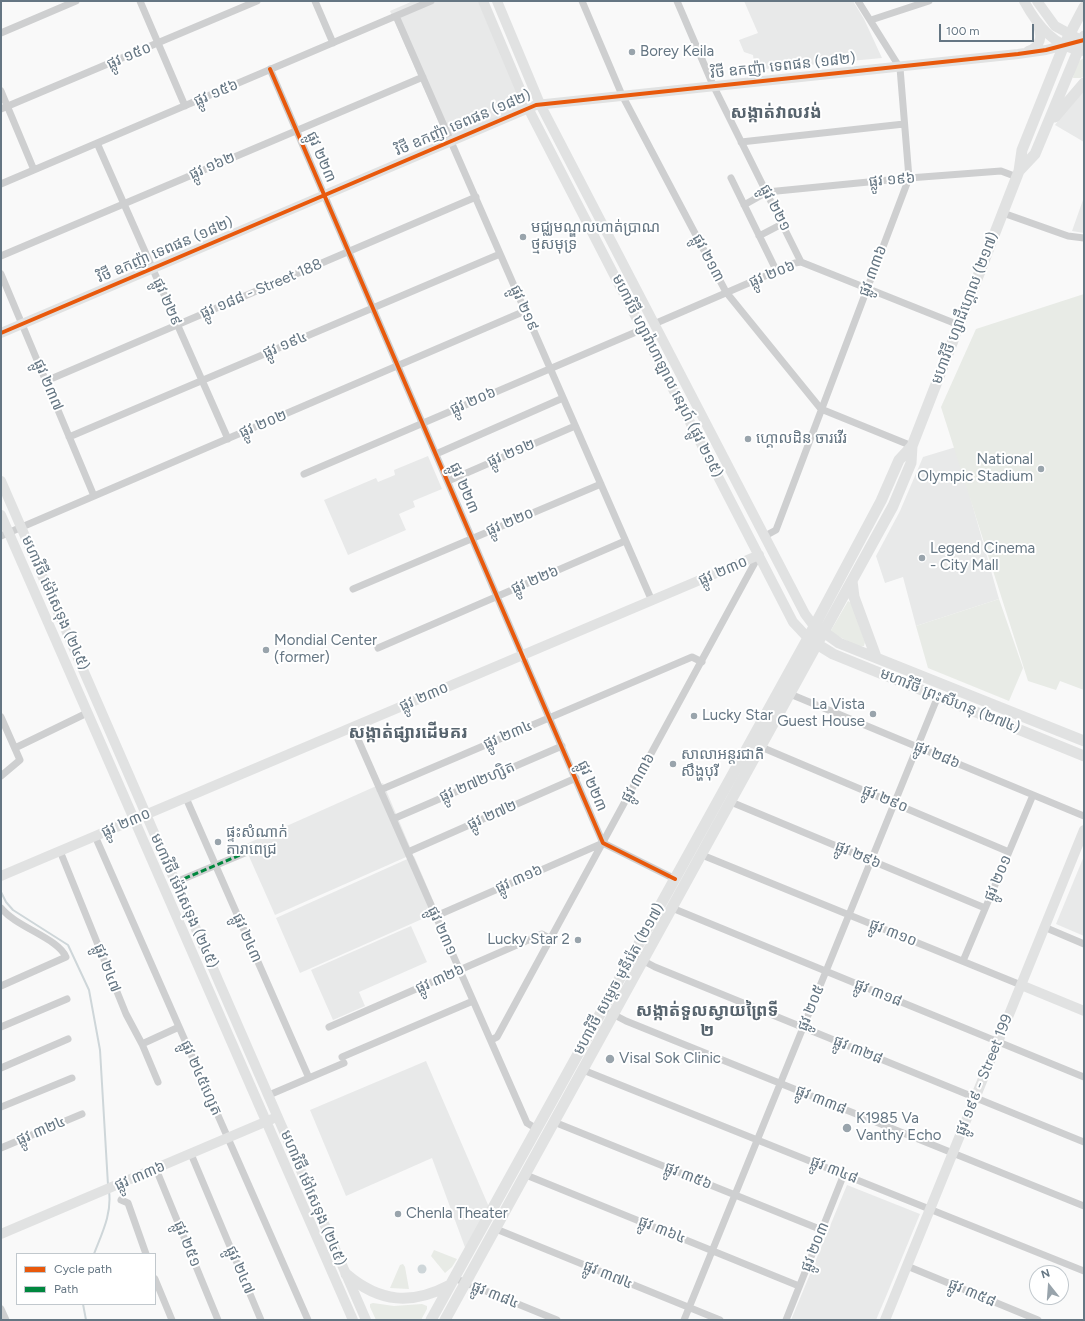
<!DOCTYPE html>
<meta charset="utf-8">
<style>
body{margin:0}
#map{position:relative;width:1085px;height:1321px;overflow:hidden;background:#f9f9f9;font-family:Figtree,sans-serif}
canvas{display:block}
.frame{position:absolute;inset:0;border:2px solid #657683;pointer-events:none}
.legend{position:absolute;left:16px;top:1253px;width:140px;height:52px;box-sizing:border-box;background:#fff;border:1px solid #c1c8cd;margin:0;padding:5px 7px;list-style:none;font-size:12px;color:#657683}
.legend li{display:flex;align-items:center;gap:8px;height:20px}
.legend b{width:20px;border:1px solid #c1c8cd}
.north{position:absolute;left:1029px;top:1265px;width:40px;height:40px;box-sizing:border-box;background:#fff;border:1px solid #c1c8cd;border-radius:50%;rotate:343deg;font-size:11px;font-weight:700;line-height:16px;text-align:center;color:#657683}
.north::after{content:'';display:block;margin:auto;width:14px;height:18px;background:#99a4ac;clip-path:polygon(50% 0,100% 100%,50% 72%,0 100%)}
.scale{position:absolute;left:939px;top:24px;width:95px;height:18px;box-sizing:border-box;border:2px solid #657683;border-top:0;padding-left:5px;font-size:12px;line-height:14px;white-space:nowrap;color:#657683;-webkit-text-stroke:3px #fff;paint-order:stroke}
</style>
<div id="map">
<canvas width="1085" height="1321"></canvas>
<div class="frame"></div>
<ul class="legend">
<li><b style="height:5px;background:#e8590c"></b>Cycle path</li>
<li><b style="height:5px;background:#00873e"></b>Path</li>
</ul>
<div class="north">N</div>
<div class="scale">100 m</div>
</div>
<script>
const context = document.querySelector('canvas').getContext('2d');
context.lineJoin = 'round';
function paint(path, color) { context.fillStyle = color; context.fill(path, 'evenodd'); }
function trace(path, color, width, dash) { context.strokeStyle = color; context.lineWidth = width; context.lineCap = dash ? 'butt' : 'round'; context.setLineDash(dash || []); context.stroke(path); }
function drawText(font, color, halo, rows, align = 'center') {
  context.font = font + ' Figtree,"Noto Sans Khmer",sans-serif'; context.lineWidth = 4; context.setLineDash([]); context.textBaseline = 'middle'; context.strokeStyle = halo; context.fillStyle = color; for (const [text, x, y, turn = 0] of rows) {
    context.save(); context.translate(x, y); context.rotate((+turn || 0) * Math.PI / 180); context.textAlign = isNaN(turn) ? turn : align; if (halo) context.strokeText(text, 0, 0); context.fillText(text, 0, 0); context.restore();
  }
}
paint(new Path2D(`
 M413 1H478L526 113 449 146 390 11Z
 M744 1H853L864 19 882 58 755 70 753 55 744 52 739 40 758 33Z
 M1084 90V142L1055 125 1073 100Z
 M1084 197V233L1072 231Z
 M956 447 999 599 916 626 903 577 885 583 876 556 900 511 923 457Z
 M428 456 442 489 413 501 415 507 399 514 406 530 348 555 324 500 376 478 378 482 395 475 394 470Z
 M383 783 413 854 275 915 244 845Z
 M414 856 438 912 300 973 276 918Z
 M1084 856V936L1056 924Z
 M411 926 427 962 359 992 365 1006 333 1020 311 970Z
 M426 1061 489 1207 466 1250 432 1158 346 1196 310 1110Z
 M847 1185 920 1214 887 1294 876 1320H791Z`), '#e8e9e9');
paint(new Path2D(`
 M1084 58V76L1081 78H1073C1074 69 1075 62 1084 58Z
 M1084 294V690L1060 681 1056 690 1028 681 941 407 976 329Z
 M999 599 1023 668 1009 701 928 668 916 626Z
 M848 601 851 603 865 642 864 646 859 647 830 632Z
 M434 1250 457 1259 452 1267 445 1273 431 1256Z
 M403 1264 405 1267 409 1289 390 1288 400 1265Z
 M373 1303 394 1306 422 1304 427 1306V1309L421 1320H376L370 1307V1304Z`), '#e8ebe6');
paint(new Path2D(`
 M417.5 1269a4.5 4.5 0 1 1 9 0a4.5 4.5 0 1 1-9 0Z`), '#ced6d9');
trace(new Path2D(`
 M1 892 6 902 13 910 68 945 89 990 100 1050 108 1185
 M94 1254C102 1233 112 1214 109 1191
 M83 1304 86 1320`), '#ced6d9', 2);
trace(new Path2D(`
 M140 1 185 106
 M315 1 333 43
 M582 1 622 95 726 292 821 409 912 446
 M677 1 713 85 801 262 959 325
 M396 16 652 601
 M871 20 929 1
 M1 33 76 1
 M270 69 603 843 675 879
 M1 91 34 170
 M1 109 257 1
 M741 142 904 124
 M97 143 228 439
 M731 178 777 272
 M1 184 431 1
 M744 205 767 192 909 178 1001 171 1017 177
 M1003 213 1068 236 1084 238
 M759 236 782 224
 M1 256 423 77
 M1 274 94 496
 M654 324 795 263 801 262
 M46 381 476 197
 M69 437 500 254
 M436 454 563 398
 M304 474 643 329
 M448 481 575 426
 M1 536 525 311
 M765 536 776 530 909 178 900 68 858 1
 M353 589 601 484
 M378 648 625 541
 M790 694 1084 816
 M1 717 20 760 1 776
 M353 728 527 1123 537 1129
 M761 747 1009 852
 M15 748 87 713
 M380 790 692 657 702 662
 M186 798 309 1078
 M731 802 985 908
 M393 819 562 746
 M95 836 308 1320
 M60 851 126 1014 142 1044 158 1082
 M408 852 576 778
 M702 855 1021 985
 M176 882 252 850
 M1 908C16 927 58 938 66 957L1 986
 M672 908 1084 1077
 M436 916 603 843
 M1044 927 1084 944
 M640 959 655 967 1084 1142
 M963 961 1033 795
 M603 1009 626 1021 1084 1206
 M1 1027 67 999
 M329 1027 542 934 551 939
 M491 1040 497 1037 759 555
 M142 1044 179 1027
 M342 1057 473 1001
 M1 1068 68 1039
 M583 1070 1084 1271
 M269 1095 344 1063
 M1 1107 72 1078
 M554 1122 822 1230
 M1 1148 82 1114
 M191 1154 261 1320
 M156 1169 218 1320
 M526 1175 799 1286
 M121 1200 128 1203 146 1254
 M496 1229 720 1320
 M907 1266 1038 1320
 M454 1278 557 1320
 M155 1279 172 1320
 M1 1309 6 1320
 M684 1320 938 696
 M786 1320 844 1174`), '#cecfd0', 7);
trace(new Path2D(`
 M483 1 528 108 793 622 808 638
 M497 1 540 104 805 614 814 626
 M1024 1C1037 25 1055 48 1084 51
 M1037 1 1055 26 1077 38
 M1028 51C1041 47 1043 36 1037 24
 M1 333 536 105 1018 54 1046 50 1084 40
 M1 481 366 1320
 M1 515 353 1320
 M1 876 759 555
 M1021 985 1084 1011
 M1 1234 272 1119
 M885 1320 1084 830`), '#e1e2e2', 10);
trace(new Path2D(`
 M1055 117 1084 83
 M1019 171 1035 154 1084 36
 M852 581 854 597 876 657
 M818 628 839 643 1084 741
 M812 641 833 654 1084 756
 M346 1274C380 1303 412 1305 450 1285
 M431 1320 808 638 881 501 899 460 912 446
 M445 1320 893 506 911 463 912 446 1019 171 1022 150 1064 45 1084 7`), '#e1e2e2', 11);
trace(new Path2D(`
 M176 882 252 850`), '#00873e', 3, [6, 3]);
trace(new Path2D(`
 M270 69 603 843 675 879
 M1 333 536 105 1018 54 1046 50 1084 40`), '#e8590c', 4);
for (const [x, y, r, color] of [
 [632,52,4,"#99a4ac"],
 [523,237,4,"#99a4ac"],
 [748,439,4,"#99a4ac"],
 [1041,469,4,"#99a4ac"],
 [922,558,4,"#99a4ac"],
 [266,650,4,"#99a4ac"],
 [873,714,4,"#99a4ac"],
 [694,716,4,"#99a4ac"],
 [673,764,4,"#99a4ac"],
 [218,842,4,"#99a4ac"],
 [578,940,4,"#99a4ac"],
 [610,1059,5,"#99a4ac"],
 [847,1128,5,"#99a4ac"],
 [398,1214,4,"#99a4ac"]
]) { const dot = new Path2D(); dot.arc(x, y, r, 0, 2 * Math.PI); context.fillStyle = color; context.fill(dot); trace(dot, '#fff', 1.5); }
drawText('15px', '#657683', '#fff', [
 ["Borey Keila",640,52],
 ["មជ្ឈមណ្ឌលហាត់ប្រាណ",531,228],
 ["ថ្មសមុទ្រ",531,245],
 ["ហ្គោលដិន ចារវើរ",756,439],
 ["National",1033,460,"right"],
 ["Olympic Stadium",1033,477,"right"],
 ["Legend Cinema",930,549],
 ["- City Mall",930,566],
 ["Mondial Center",274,641],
 ["(former)",274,658],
 ["La Vista",865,705,"right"],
 ["Guest House",865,722,"right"],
 ["Lucky Star",702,716],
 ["សាលាអន្តរជាតិ",681,755],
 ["សឹង្ហបុរី",681,772],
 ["ផ្ទះសំណាក់",226,833],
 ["តារាពេជ្រ",226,850],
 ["Lucky Star 2",570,940,"right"],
 ["Visal Sok Clinic",619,1059],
 ["K1985 Va",856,1119],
 ["Vanthy Echo",856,1136],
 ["Chenla Theater",406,1214]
], 'left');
drawText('15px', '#657683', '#fff', [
 ["ផ្លូវ ១៥០",129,56,-23],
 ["វិថី ឧកញ៉ា ទេពផន (១៨២)",783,66,-6],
 ["ផ្លូវ ១៥៦",216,93,-23],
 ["វិថី ឧកញ៉ា ទេពផន (១៨២)",463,123,-23],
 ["ផ្លូវ ២២៣",321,157,67],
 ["ផ្លូវ ១៦២",212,166,-23],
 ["ផ្លូវ ១៩៦",892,180,-5],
 ["ផ្លូវ ២២១",775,208,63],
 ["វិថី ឧកញ៉ា ទេពផន (១៨២)",165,250,-23],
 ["ផ្លូវ ២១៣",708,258,62],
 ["ផ្លូវ ៣៣៦",873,271,-69],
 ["ផ្លូវ ២០៦",772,274,-22],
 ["ផ្លូវ ១៨៨ - Street 188",261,289,-23],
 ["ផ្លូវ ២២៩",167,302,66],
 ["ផ្លូវ ២១៩",524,308,66],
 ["មហាវិថី ហ្សាដឹហ្គោល (២១៧)",965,308,-69],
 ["ផ្លូវ ១៩៤",285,345,-23],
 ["មហាវិថី ហ្សាវ៉ាហាឡាល នេរុហ៍ (ផ្លូវ ២១៥)",667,376,63],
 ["ផ្លូវ ២៣៧",48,385,67],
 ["ផ្លូវ ២០៦",473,401,-23],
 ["ផ្លូវ ២០២",263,424,-23],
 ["ផ្លូវ ២១២",511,453,-23],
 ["ផ្លូវ ២២៣",464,488,67],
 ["ផ្លូវ ២២០",510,522,-23],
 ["ផ្លូវ ២៣០",723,571,-23],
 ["ផ្លូវ ២២៦",535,580,-23],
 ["មហាវិថី ម៉ៅសេទុង (២៤៥)",55,603,66],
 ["ផ្លូវ ២៣០",424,697,-23],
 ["មហាវិថី ព្រះសីហនុ (២៧៤)",950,701,22],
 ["ផ្លូវ ២៣៤",508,735,-23],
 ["ផ្លូវ ២៨៦",937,755,23],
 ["ផ្លូវ ៣៣៦",638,778,-61],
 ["ផ្លូវ ២៧២ហ្សិត",477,782,-23],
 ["ផ្លូវ ២២៣",592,786,67],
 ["ផ្លូវ ២៩០",885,799,23],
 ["ផ្លូវ ២៧២",492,815,-24],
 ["ផ្លូវ ២៣០",126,823,-23],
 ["ផ្លូវ ២៩៦",858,855,23],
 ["ផ្លូវ ២០១",998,878,-67],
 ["ផ្លូវ ៣១៦",519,879,-24],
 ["មហាវិថី ម៉ៅសេទុង (២៤៥)",184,901,66],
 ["ផ្លូវ ២៣១",442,931,66],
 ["ផ្លូវ ៣១០",893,933,22],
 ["ផ្លូវ ២៤៣",247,938,66],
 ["ផ្លូវ ២៤៧",107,968,69],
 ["ផ្លូវ ៣២៦",440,979,-24],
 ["មហាវិថី សម្តេច មុនីរ៉េត (២១៧)",619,979,-61],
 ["ផ្លូវ ៣១៨",878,993,22],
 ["ផ្លូវ ២០៥",811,1008,-68],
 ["ផ្លូវ ៣២៨",858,1050,22],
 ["ផ្លូវ ១៩៩ - Street 199",984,1075,-68],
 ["ផ្លូវ ២៤៥ហ្សេត",201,1078,66],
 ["ផ្លូវ ៣៣៨",821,1100,22],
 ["ផ្លូវ ៣២៤",41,1131,-23],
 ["ផ្លូវ ៣៤៨",834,1170,22],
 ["ផ្លូវ ៣៣៦",140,1176,-23],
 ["ផ្លូវ ៣៥៦",688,1176,22],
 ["មហាវិថី ម៉ៅសេទុង (២៤៥)",313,1198,67],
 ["ផ្លូវ ៣៦៤",662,1230,22],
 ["ផ្លូវ ២៥១",187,1244,68],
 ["ផ្លូវ ២០៣",815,1247,-68],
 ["ផ្លូវ ២៤៧",240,1270,67],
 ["ផ្លូវ ៣៧៤",608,1275,22],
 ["ផ្លូវ ៣៥៨",972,1293,23],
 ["ផ្លូវ ៣៨៤",495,1295,22]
]);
drawText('bold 17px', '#57646e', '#fff', [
 ["សង្កាត់វាលវង់",776,113],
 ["សង្កាត់ផ្សារដើមគរ",408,733],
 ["សង្កាត់ទួលស្វាយព្រៃទី",707,1011],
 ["២",707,1031]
]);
</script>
